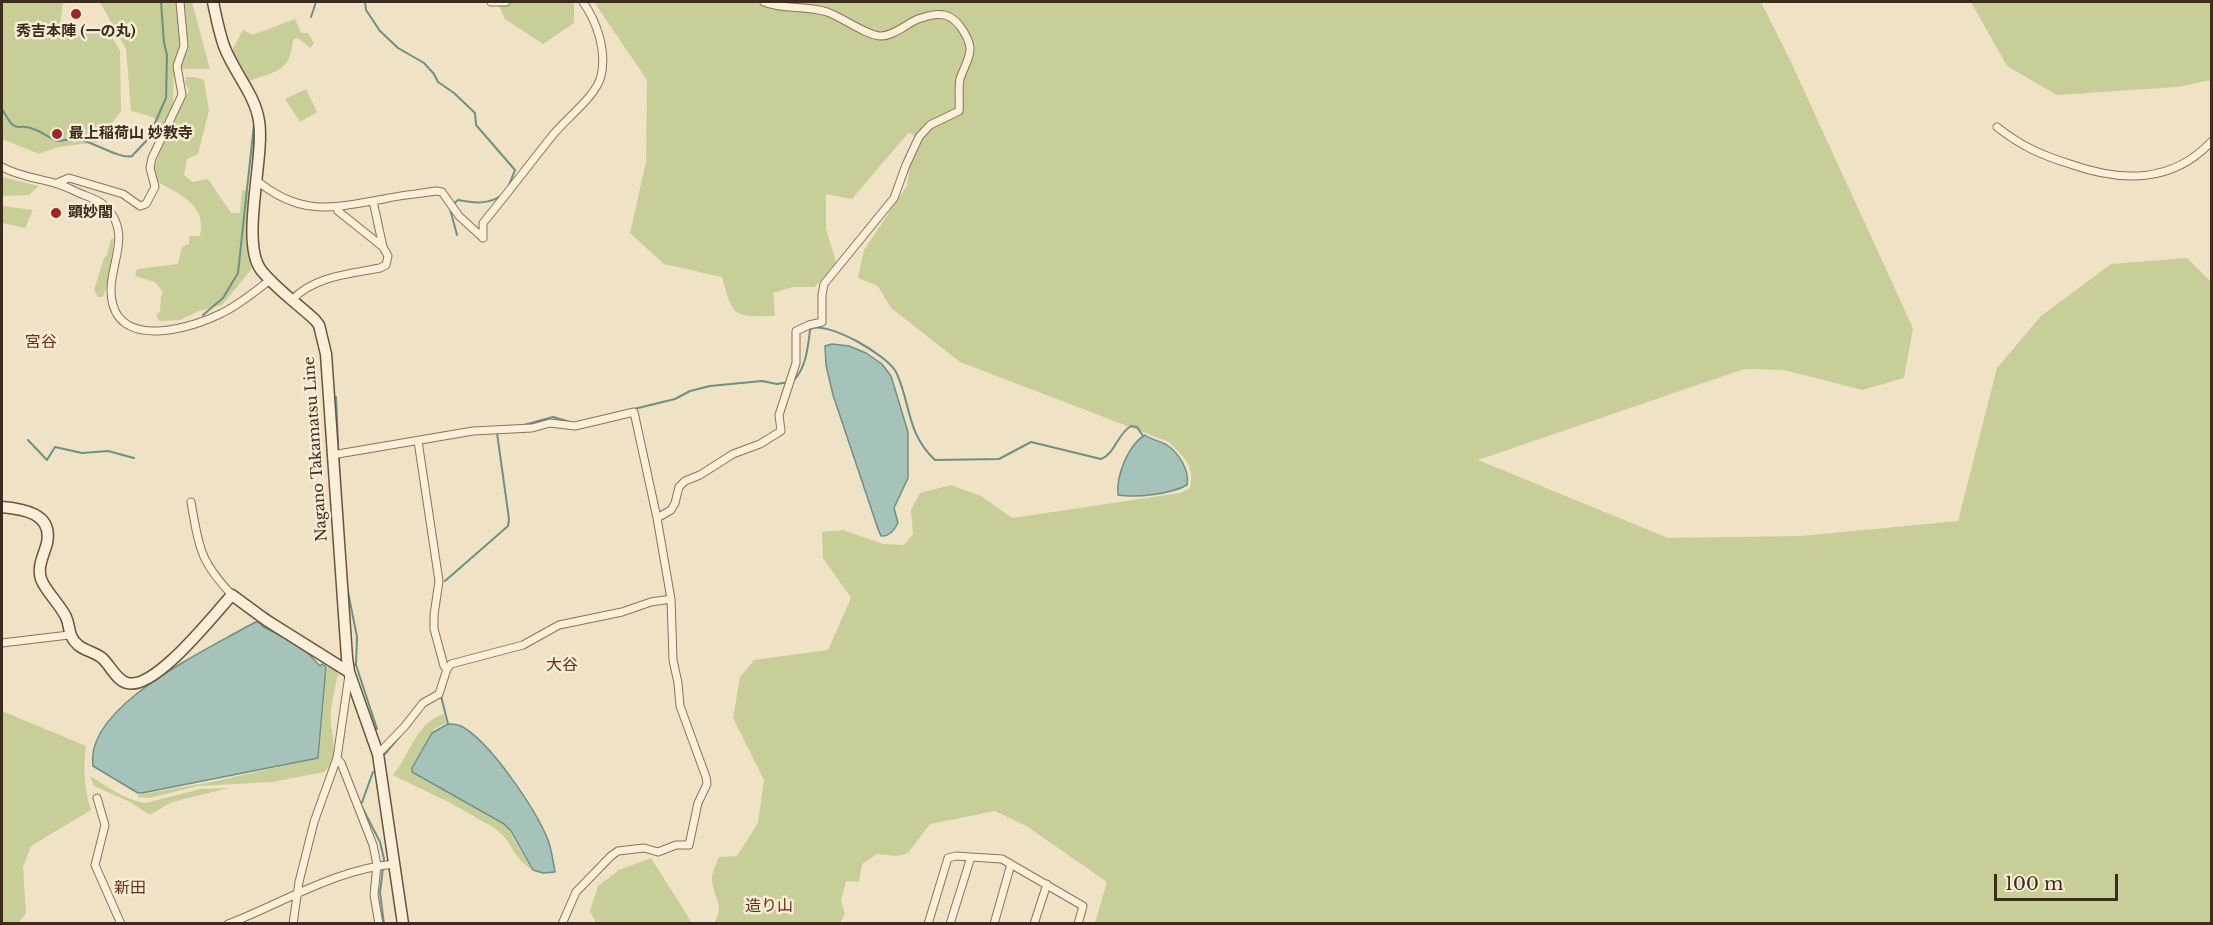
<!DOCTYPE html>
<meta charset="utf-8">
<style>
body{margin:0}
#map{position:relative;width:2213px;height:925px;overflow:hidden;background:#f0e2c4;font-family:"Libre Baskerville",serif}
canvas{display:block}
.frame{position:absolute;inset:0;border:3px solid #3b2c1e;pointer-events:none}
.scale{position:absolute;left:1994px;top:874px;width:124px;height:27px;box-sizing:border-box;border:3px solid #3b2c1e;border-top:0;padding-left:8px;font-size:18px;line-height:21px;white-space:nowrap;color:#3b2c1e;-webkit-text-stroke:4px #f7ecd4;paint-order:stroke}
</style>
<div id="map">
<canvas width="2213" height="925"></canvas>
<div class="frame"></div>
<div class="scale">100 m</div>
</div>
<script>
const context = document.querySelector('canvas').getContext('2d');
context.lineJoin = 'round';
function paint(path, color) { context.fillStyle = color; context.fill(path, 'evenodd'); }
function trace(path, color, width, dash) { context.strokeStyle = color; context.lineWidth = width; context.lineCap = dash ? 'butt' : 'round'; context.setLineDash(dash || []); context.stroke(path); }
function drawText(font, color, halo, rows, align = 'center') {
  context.font = font + ' "Libre Baskerville","Noto Sans JP",serif'; context.lineWidth = 5; context.setLineDash([]); context.textBaseline = 'middle'; context.strokeStyle = halo; context.fillStyle = color; for (const [text, x, y, turn = 0] of rows) {
    context.save(); context.translate(x, y); context.rotate((+turn || 0) * Math.PI / 180); context.textAlign = isNaN(turn) ? turn : align; if (halo) context.strokeText(text, 0, 0); context.fillText(text, 0, 0); context.restore();
  }
}
paint(new Path2D(`
 M2 2H63L60 27 89 34 107 28 120 51 121 111 98 142 58 147 39 154 2 139Z
 M100 2H192L210 69H174L173 105 161 127 153 117 131 111 126 49Z
 M497 2H574V23L543 44 505 19Z
 M594 2H1761L1790 60 1913 328 1904 378 1862 390 1784 370 1744 369 1478 460 1668 538 1801 536 1958 521 1997 368 2041 316 2111 264 2187 258 2212 283 2211 923H1095L1107 882 1028 827 995 811 930 824 908 853 898 856 877 854 862 864 859 882 846 881 841 901 845 914 840 923H714C725 907 714 898 712 881 711 874 716 864 719 857L737 856 758 823 764 780 733 718 740 677 754 660 828 650 851 598 823 558 822 532 843 530 883 544 904 545 913 534 911 510 920 493 951 485 981 496 1012 518 1180 493 1190 488C1195 464 1184 458 1169 442L960 362 891 308 878 286 858 278 864 250 907 186 910 166 921 141 909 132 852 199 826 194V229L836 262 815 287H793L773 293 775 316C732 317 733 317 722 277L664 264 630 233 646 162 647 80Z
 M1971 2H2211V80L2177 87 2057 95 2007 66Z
 M295 19 301 33H308L314 43 310 48 298 38 293 39C291 72 276 71 249 81L231 52 243 30 253 35Z
 M186 77H195L204 80 209 111 198 154 187 159 184 175 192 182 208 179 231 213H240L242 190 250 191 247 242 251 270 222 305 199 311 180 320 159 321 156 315 160 312 161 297 163 292 155 282 135 276 137 269 178 264 182 247 189 244V236H200C207 204 179 194 156 181L154 169 160 152 189 90 185 83Z
 M306 89 317 112 300 122 285 99Z
 M2 177 39 186 29 195 2 196Z
 M2 206 33 210 25 228 2 223Z
 M111 239H114L109 280 103 297H98L94 290 104 258 107 255Z
 M330 663 339 675 337 677C335 691 329 710 331 724 333 739 338 761 324 772L272 782 198 786 149 798 138 797V795L211 782 319 758 327 669Z
 M2 711 86 746C83 769 84 788 91 810L31 846 23 867 26 913 19 923H2Z
 M444 714 446 723 434 729 410 772 507 827 532 870C513 858 513 843 499 832 494 827 486 823 480 820 452 802 422 790 393 775 410 755 416 722 444 714Z
 M90 776C107 786 126 801 146 803L200 789 229 788 172 802 150 815 130 802 94 786Z
 M651 858 692 923H596L590 911 598 886 619 870Z`), '#c8ce97');
const water = new Path2D(`
 M832 344 849 346 866 353 882 364 891 376 908 432V478L894 508 898 523C895 529 889 537 881 536L878 529 833 395 826 365 825 346Z
 M1145 435C1152 440 1160 441 1167 445 1179 453 1190 471 1187 485 1171 494 1137 498 1118 495 1116 476 1128 445 1145 435Z
 M267 613 272 617H267L261 625 262 626 302 647 320 666 322 664 326 667 318 758 142 793H138L93 766C84 707 203 652 246 627L256 622 260 623Z
 M448 724C452 724 457 724 461 726 490 741 536 810 548 840 552 851 553 861 555 872L543 873 533 870 511 831 504 824 412 772V768L432 733Z`);
paint(water, '#a6c3ba');
trace(water, '#6c9188', 1.5);
trace(new Path2D(`
 M365 2 366 10 380 31 398 48 424 63 434 74 438 82 454 93 475 113 476 125 515 170 509 185
 M311 17 316 2
 M2 109C19 139 14 120 36 130 44 133 50 139 58 141 65 141 71 138 77 139 92 141 121 160 132 156L148 139 166 98 167 55 164 43 161 2
 M452 205 458 200C473 203 489 205 502 195
 M450 209 457 235
 M203 315 223 298 238 273 254 124
 M794 380C806 368 808 347 810 330L812 328C831 323 887 355 896 372 911 403 906 433 935 460L999 459 1031 442 1101 459C1115 454 1117 434 1131 426L1137 427 1143 436
 M336 397 340 488
 M634 409 675 399 690 391 710 386 762 381 777 384 789 382
 M524 425 553 417 570 422
 M28 440 47 460 55 447 82 453 108 451 134 458
 M445 581 508 526 509 519 497 433
 M348 592 357 637 356 665
 M353 664 356 665 377 729
 M439 698 441 696 448 724
 M385 754 411 723
 M373 772 361 805 380 842 384 859 380 893 384 924`), '#6c9188', 2);
const street = new Path2D(`
 M491 2H506
 M1997 127C2021 146 2041 155 2070 164 2121 182 2172 184 2212 141
 M2 167C18 176 36 178 54 183 64 185 74 191 84 195 92 198 101 201 107 208 135 238 103 272 113 305 125 348 193 328 222 313 239 305 256 291 271 279
 M256 180C301 217 332 208 384 199 401 195 418 194 436 191L442 192 459 216 483 238
 M57 183 69 178 123 194 140 206 146 204 155 187 150 168 152 158 182 95 177 66 184 46 180 2
 M373 201 383 247
 M483 238V223C506 195 529 165 552 136 565 119 596 97 601 76 607 51 597 22 583 2
 M293 299C315 276 350 274 380 268L386 265 388 256 383 247 338 211 337 208
 M418 441 439 581 434 615V629L444 666 447 669
 M332 455 473 431 532 428 550 423 575 426 634 412 657 518 671 599 673 660 678 683 680 706 706 777 707 784 698 803 689 845H676L658 852 644 848 618 851 611 856 576 892 562 924
 M191 502C199 547 199 560 232 595
 M657 518 671 510 675 503 679 487 685 481 700 475 733 454 760 444 781 431 779 415 796 363V331L809 325 822 322V295L824 284 894 198 906 165 919 137 930 125 959 111C960 100 958 90 960 79 963 69 970 59 970 49 970 42 967 38 964 32 952 12 940 11 918 19 906 24 894 36 881 36 867 36 842 17 827 12 806 5 783 10 764 2
 M2 643 69 635
 M378 754 405 726 423 703 439 694 447 669 451 664 523 645 559 625 622 612 651 602 671 599
 M337 758 341 763 373 845 377 865 374 895 379 924
 M97 798 105 825 95 865 121 924
 M228 924C283 903 335 869 395 864
 M293 924 299 882 314 822 337 758 349 675
 M928 924 948 858 956 856 971 857
 M950 924 971 857 1002 859 1083 906 1078 924
 M994 924 1011 864
 M1034 924 1047 884`);
const secondary = new Path2D(`
 M213 2C216 16 219 32 224 46 233 71 255 94 259 121 265 157 240 242 261 270 276 289 298 304 315 320L319 325 326 354 347 658 349 672 378 754 403 924
 M2 507C23 509 53 513 47 543 44 555 37 566 41 579 46 592 59 603 66 617 71 628 67 635 78 645 85 651 95 652 102 658 110 665 116 680 127 683 155 691 214 614 232 595L266 620 349 672`);
trace(street, '#8b7359', 9);
trace(secondary, '#6d543d', 13);
trace(street, '#faefd8', 7);
trace(secondary, '#faefd8', 10);
for (const [x, y, r, color] of [
 [76,14,6,"#9c2729"],
 [57,134,6,"#9c2729"],
 [56,213,6,"#9c2729"]
]) { const dot = new Path2D(); dot.arc(x, y, r, 0, 2 * Math.PI); context.fillStyle = color; context.fill(dot); trace(dot, '#f7ecd4', 2); }
drawText('bold 15px', '#3b2c1e', '#f7ecd4', [
 ["秀吉本陣 (一の丸)",76,32,"center"],
 ["最上稲荷山 妙教寺",69,134],
 ["顕妙閣",68,213]
], 'left');
drawText('15px', '#3b2c1e', '#f7ecd4', [
 ["Nagano Takamatsu Line",316,449,-94]
]);
drawText('16px', '#692b1c', '#f7ecd4', [
 ["宮谷",41,342],
 ["大谷",562,665],
 ["新田",130,888],
 ["造り山",769,906]
]);
</script>
